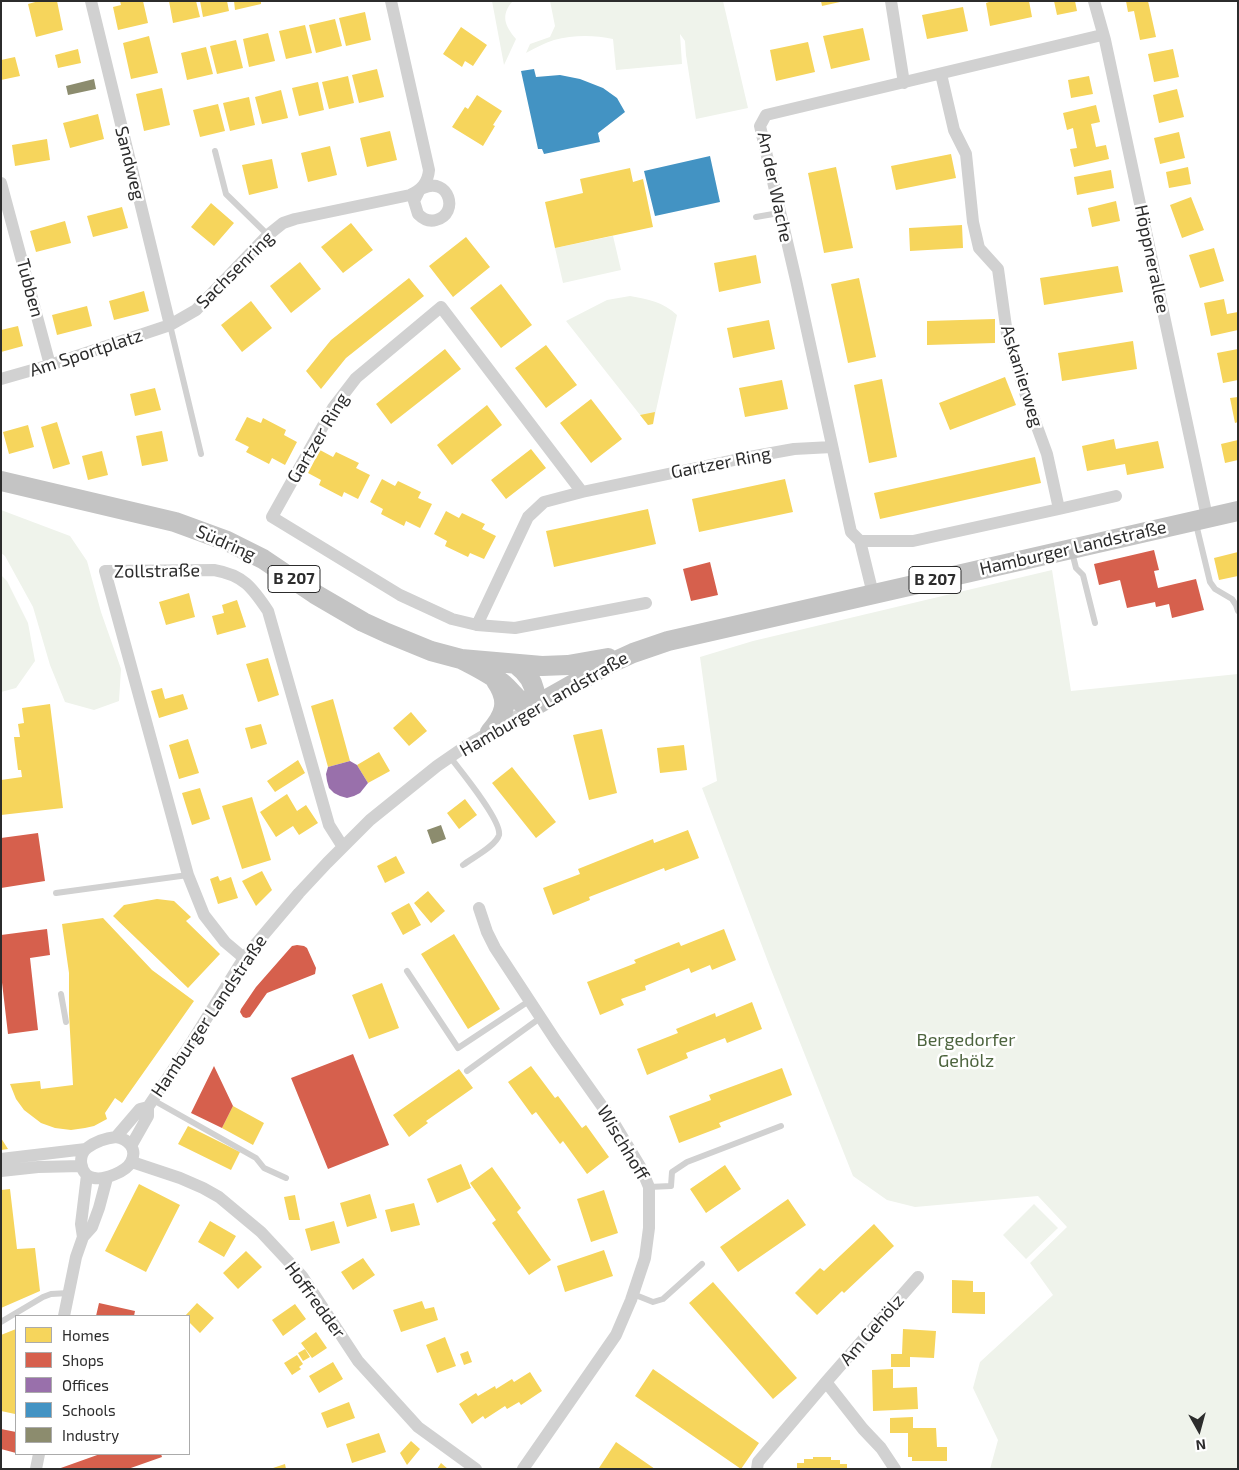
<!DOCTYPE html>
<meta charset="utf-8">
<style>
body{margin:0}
#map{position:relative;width:1239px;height:1470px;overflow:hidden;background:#fff;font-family:"Exo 2",sans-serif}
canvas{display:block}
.frame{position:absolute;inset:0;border:2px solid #2c2c2c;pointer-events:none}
.legend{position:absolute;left:15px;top:1315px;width:175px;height:140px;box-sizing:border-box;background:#fff;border:1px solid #ababab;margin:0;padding:6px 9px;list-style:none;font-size:15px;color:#2c2c2c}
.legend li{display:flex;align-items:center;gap:10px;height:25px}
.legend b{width:25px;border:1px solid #ababab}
.north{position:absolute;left:1174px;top:1405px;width:50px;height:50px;-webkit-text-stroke:4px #fff;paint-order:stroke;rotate:173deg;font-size:14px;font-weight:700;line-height:20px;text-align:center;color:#2c2c2c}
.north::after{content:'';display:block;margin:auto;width:18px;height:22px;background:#2c2c2c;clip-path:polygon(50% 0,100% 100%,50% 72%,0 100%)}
</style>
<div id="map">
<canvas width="1239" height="1470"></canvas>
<div class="frame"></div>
<ul class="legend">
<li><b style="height:14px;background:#f6d55c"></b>Homes</li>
<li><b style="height:14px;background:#d6604d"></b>Shops</li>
<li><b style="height:14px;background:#9970ab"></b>Offices</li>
<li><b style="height:14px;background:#4393c3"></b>Schools</li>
<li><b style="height:14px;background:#8c8c6e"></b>Industry</li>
</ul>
<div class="north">N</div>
</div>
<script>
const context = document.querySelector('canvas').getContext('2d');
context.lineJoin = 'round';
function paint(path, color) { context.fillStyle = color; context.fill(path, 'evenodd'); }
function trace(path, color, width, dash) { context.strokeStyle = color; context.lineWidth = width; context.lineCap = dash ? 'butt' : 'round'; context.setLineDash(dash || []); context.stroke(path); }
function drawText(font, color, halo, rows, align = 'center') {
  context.font = font + ' "Exo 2",sans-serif'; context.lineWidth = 5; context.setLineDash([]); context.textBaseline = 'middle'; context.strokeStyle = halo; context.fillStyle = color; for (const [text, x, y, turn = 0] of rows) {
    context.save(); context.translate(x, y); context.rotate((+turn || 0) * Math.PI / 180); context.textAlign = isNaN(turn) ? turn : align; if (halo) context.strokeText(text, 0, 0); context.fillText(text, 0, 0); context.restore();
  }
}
paint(new Path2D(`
 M492 1H513C500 15 505 26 516 39L504 65Z
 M550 1H723L748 108 696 119 686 55 685 41 680 34 682 64 616 70 613 39C594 35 573 35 554 40 545 43 535 48 526 53L530 44 550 37 555 26Z
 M613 236 621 270 563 283 555 248Z
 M630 296C648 299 663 302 677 315L653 424 648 425 566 321 607 300Z
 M1 510 70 536 87 561 101 612 121 669 119 701 94 710 65 702 50 665 33 607 5 556 1 553Z
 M1052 570 1071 691 1238 674V1469H990L998 1440 973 1388 980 1362 1053 1295 1030 1263 1067 1227 1038 1196 915 1207 887 1200 853 1176 770 967 702 788 717 781 700 657 753 641Z
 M1 575 7 581 28 623 35 661 16 688 1 692Z
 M1034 1204 1058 1228 1026 1259 1003 1235Z`), '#eff3eb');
paint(new Path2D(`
 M39 1H57L63 30 36 37 28 4Z
 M120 1H143L148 23 118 30 113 7 121 5Z
 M169 1H196L200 17 173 23Z
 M200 1H227L229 11 203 17Z
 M234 1H261V4L235 10Z
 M821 1H840V2L822 6Z
 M992 1H1029L1032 17 990 26 986 3Z
 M1054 1H1075L1077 11 1057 15Z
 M1126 1H1148L1156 37 1140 40 1134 11 1128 12Z
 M963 7 968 31 927 39 922 15Z
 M365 12 371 40 346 46 339 18Z
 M335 19 342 46 316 53 309 25Z
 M305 25 312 53 286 59 279 31Z
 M461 27 487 45 473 66 465 61 462 67 443 54Z
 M863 28 870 60 831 69 823 36Z
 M268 33 275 61 249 67 243 39Z
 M149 36 158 73 131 79 123 43Z
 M236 40 243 68 217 74 210 46Z
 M808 42 815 72 776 81 770 50Z
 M206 47 213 74 187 80 181 53Z
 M78 49 81 63 58 68 55 55Z
 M1173 49 1179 77 1154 82 1148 54Z
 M15 57 20 76 1 80V60Z
 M377 69 384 97 359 103 352 75Z
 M348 76 354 103 329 109 322 82Z
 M1089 76 1093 94 1071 98 1068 80Z
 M318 82 324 110 299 116 292 88Z
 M162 88 170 125 144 131 136 94Z
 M1177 89 1184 117 1159 123 1153 95Z
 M281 90 288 118 262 124 255 97Z
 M477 95 502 111 493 125 495 126 483 146 452 127 465 107 468 109Z
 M249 97 255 125 230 131 223 103Z
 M218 104 225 131 200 137 193 110Z
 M1096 105 1100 122 1091 124 1096 147 1106 145 1109 159 1074 167 1070 149 1077 148 1073 128 1067 130 1063 113Z
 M98 114 104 139 70 148 63 123Z
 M390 131 397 160 367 167 360 138Z
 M1179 132 1185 158 1160 164 1154 138Z
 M47 139 50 160 15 166 12 145Z
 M330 146 337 175 308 182 301 153Z
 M951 154 956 178 896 190 891 166Z
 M272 159 278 188 249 195 242 165Z
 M836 167 853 248 824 253 808 173Z
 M1188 167 1191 184 1169 188 1166 172Z
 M630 168 633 182 643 179 653 227 555 248 545 202 583 193 580 179Z
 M1111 170 1114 188 1077 195 1074 177Z
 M1191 197 1204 230 1182 238 1170 205Z
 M1116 201 1120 221 1092 227 1088 208Z
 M211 203 234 223 214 246 191 227Z
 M122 207 128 228 93 237 87 216Z
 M65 221 71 243 36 252 30 231Z
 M351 223 373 250 343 273 321 247Z
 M962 225 963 248 910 251 909 228Z
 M466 237 490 267 453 297 429 266Z
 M1214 248 1224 281 1200 288 1189 255Z
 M756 255 761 283 719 292 714 263Z
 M300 262 321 289 291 313 270 286Z
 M1118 266 1123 292 1044 305 1040 278Z
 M409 278 424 296 346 358 321 389 306 371 331 340Z
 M859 278 876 357 848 363 831 284Z
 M501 284 532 325 501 348 470 308Z
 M144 291 149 311 114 320 109 301Z
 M1224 299 1227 314 1238 312V330L1211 336 1204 303Z
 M251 301 272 328 242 352 221 325Z
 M87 306 92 326 57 335 52 315Z
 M995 319V343L927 345V321Z
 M769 320 775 349 733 358 727 328Z
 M18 326 23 346 1 352V330Z
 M1133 341 1137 369 1062 381 1058 353Z
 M546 345 577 385 546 408 515 368Z
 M445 349 461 369 391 424 376 404Z
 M1238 349V380L1223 383 1217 353Z
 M1005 377 1016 405 950 430 939 403Z
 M882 379 897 457 869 463 854 385Z
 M782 380 788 409 745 417 739 388Z
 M155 388 161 410 135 416 130 394Z
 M1238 397V422L1235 423 1230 398Z
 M591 399 622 439 591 463 560 423Z
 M487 405 502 425 452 465 437 445Z
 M655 412 653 424 648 425 640 415Z
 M247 417 261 423 263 418 286 430 284 435 297 442 285 465 272 458 269 464 246 452 249 447 235 440Z
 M57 422 70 464 53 469 41 427Z
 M28 425 34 447 9 454 3 432Z
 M162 431 168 461 142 466 136 436Z
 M1114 439 1116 449 1158 441 1164 468 1127 475 1125 464 1087 471 1082 446Z
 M1238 440V460L1225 463 1221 444Z
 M531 449 546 468 506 499 491 480Z
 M320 450 333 457 336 452 359 463 356 468 370 475 358 499 344 492 342 497 319 485 321 480 308 473Z
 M102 451 108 475 88 480 82 456Z
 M1035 457 1041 483 880 519 874 493Z
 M382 479 395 486 398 481 421 492 418 498 432 504 420 528 406 521 404 526 381 514 383 509 370 502Z
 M785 479 793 512 699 532 692 499Z
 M648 509 656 544 554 567 546 531Z
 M446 511 459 518 462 513 485 524 482 529 496 536 484 559 470 553 468 557 445 546 447 541 434 534Z
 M1238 552V576L1219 580 1214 558Z
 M189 593 195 617 166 625 159 602Z
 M237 600 246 627 217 635 212 616 224 613 222 605Z
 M268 658 279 695 258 702 246 664Z
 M162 688 165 699 183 694 188 709 159 718 151 691Z
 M333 699 350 761 328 767 311 706Z
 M50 704 63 808 1 815V780L22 777 21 770H18L14 737H20L18 724 24 723 22 708Z
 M411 712 427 731 409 746 393 728Z
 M261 724 267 744 251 749 245 728Z
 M602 729 617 793 589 800 573 735Z
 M188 739 199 773 179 779 169 745Z
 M684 745 687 770 660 773 657 748Z
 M379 752 390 771 368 783 357 765Z
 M298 760 305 773 275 792 267 781Z
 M512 767 556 822 536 838 492 783Z
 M200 788 210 819 192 825 182 793Z
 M287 794 297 811 306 805 318 823 299 835 293 826 276 837 260 812Z
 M252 797 271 860 242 869 222 806Z
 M465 799 477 815 459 829 447 813Z
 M688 830 699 858 665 871 664 868 589 897 590 900 553 915 543 888 580 874 578 869 653 839 654 843Z
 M396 856 405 873 385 883 377 866Z
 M262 871 272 890 256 906 242 881Z
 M218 876 220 881 231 877 238 898 218 904 210 879Z
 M428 891 445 911 431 923 414 903Z
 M157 899 174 901 191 917 186 921 220 954 188 988 113 916 124 905Z
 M409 903 421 925 403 935 391 913Z
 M103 918 152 970 194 1001 122 1103 115 1098 105 1113 107 1119 94 1126 85 1128 71 1130 55 1128 41 1123 24 1110 16 1099 10 1084 40 1081 41 1089 73 1085 69 1014V973L62 924Z
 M724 929 736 960 712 970 710 965 691 973 689 968 645 986 646 990 621 999 624 1005 600 1015 587 982 636 963 634 960 679 942 681 946Z
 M454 934 500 1009 468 1029 421 954Z
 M382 983 399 1028 369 1039 352 995Z
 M752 1002 762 1029 727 1043 725 1038 686 1053 688 1058 647 1075 637 1049 678 1033 676 1029 715 1013 716 1017Z
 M531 1066 555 1098 558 1096 582 1128 586 1125 609 1157 587 1174 563 1141 560 1144 536 1112 532 1115 508 1082Z
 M782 1068 792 1095 719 1123 721 1127 679 1143 669 1116 711 1100 709 1095Z
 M459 1069 473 1088 426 1121 428 1123 409 1137 393 1115Z
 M233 1106 264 1123 253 1145 222 1128Z
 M188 1126 240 1152 231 1170 178 1144Z
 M1 1138 8 1149 1 1150Z
 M461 1164 471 1188 437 1203 427 1179Z
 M725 1165 741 1189 706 1213 690 1189Z
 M492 1167 521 1208 517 1212 551 1260 529 1275 492 1223 496 1220 470 1183Z
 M139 1184 180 1205 146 1272 105 1251Z
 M10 1189 17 1249 35 1248 40 1291 1 1308V1190Z
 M604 1190 618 1233 591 1242 577 1199Z
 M370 1194 377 1218 347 1227 340 1203Z
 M295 1195 300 1220H289L284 1197Z
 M788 1199 806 1225 738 1272 720 1247Z
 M414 1203 420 1225 391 1232 385 1210Z
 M210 1221 236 1236 224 1257 198 1242Z
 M334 1221 340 1243 311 1251 305 1229Z
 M874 1224 894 1246 844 1293 842 1291 817 1315 795 1293 820 1268 824 1271Z
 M604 1250 613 1276 565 1292 557 1266Z
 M246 1251 262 1267 238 1289 223 1273Z
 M363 1258 375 1275 353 1290 341 1272Z
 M952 1280 973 1281V1292H985V1314L952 1313Z
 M713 1282 797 1378 773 1399 689 1303Z
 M422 1301 425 1309 434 1307 438 1320 401 1332 393 1310Z
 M197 1303 214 1318 200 1333 189 1322V1316H185Z
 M295 1304 306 1319 283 1336 272 1320Z
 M16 1329V1411L15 1414 1 1411V1335Z
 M903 1329 936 1331 934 1358 910 1357V1367H891V1354H902Z
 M316 1332 327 1348 312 1358 301 1343Z
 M445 1337 456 1366 437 1373 426 1345Z
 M305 1349 310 1357 303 1361 298 1353Z
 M468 1351 472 1362 464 1365 460 1354Z
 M297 1355 303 1364 299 1367 301 1369 292 1375 284 1363Z
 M333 1362 343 1379 319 1393 309 1376Z
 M653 1369 759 1443 741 1469 635 1396Z
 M893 1369V1388L917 1387 918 1409 873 1411 872 1370Z
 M530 1372 542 1391 521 1405 519 1402 507 1409 505 1406 485 1419 483 1416 472 1424 459 1404 476 1393 478 1396 495 1386 496 1389 512 1379 514 1382Z
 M349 1402 355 1418 327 1428 321 1413Z
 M913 1417V1428H936L937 1447H947V1461H912V1457H908V1433H890V1418Z
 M379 1433 386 1452 352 1463 346 1444Z
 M411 1441 420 1449 407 1465 400 1453Z
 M616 1442 655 1469 599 1468Z
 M813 1457H831V1460H840V1464H847V1469H797V1463H804V1459H813Z
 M441 1463 448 1469H437Z
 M285 1464 286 1469H273V1468Z`), '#f6d55c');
paint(new Path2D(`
 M1154 550 1159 570 1154 571 1158 588 1196 579 1204 610 1172 618 1169 604 1156 607 1155 602 1127 608 1120 580 1099 585 1094 564Z
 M710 562 718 595 691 601 683 569Z
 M38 833 45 881 1 888V838Z
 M47 929 50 955 30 958 38 1030 8 1034 1 974V935Z
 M297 945 304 946 307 948 316 968 315 974 267 993 250 1017 246 1018 243 1017 240 1012 241 1009 256 987 292 946Z
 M353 1054 389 1145 328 1169 291 1078Z
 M214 1066 233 1106 222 1128 191 1113Z
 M99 1303 135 1311 134 1316H96Z
 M1 1429 16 1432V1453L1 1449Z
 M100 1454H161L162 1457 128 1469H58Z`), '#d6604d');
paint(new Path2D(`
 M350 761 357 765 368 783 360 793 354 796 347 798 340 796 334 793 329 788 327 781 326 774 328 767Z`), '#9970ab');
paint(new Path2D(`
 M534 69 536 77 560 75 580 79 603 88 617 98 625 112 598 133 600 142 544 154 542 149H538L521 71Z
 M710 156 720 202 655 216 644 171Z`), '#4393c3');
paint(new Path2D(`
 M94 79 96 89 68 95 66 86Z
 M441 825 446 839 432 844 427 830Z`), '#8c8c6e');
trace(new Path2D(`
 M215 151 226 194 268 235
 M756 217 779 213
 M170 325 201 454
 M1196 524 1210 582 1215 589 1232 599 1236 605 1238 611
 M1072 552 1076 568 1083 575 1095 623
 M450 757C460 770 502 821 499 835 496 846 472 858 463 865
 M56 893 188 875
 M407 971 458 1048 529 1001
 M61 994 66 1022
 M467 1071 540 1018
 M153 1100 256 1158 264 1168 286 1178
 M649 1187 671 1186 672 1172 687 1162 781 1126
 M633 1294 653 1302 663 1299 702 1264
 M1 1322 43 1297 51 1294 69 1293`), '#d1d1d1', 6);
trace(new Path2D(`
 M91 1 170 325
 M891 1 904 83
 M1094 1 1105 40 1207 517
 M1 183 50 365
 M419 191 414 201 418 214C423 219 429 222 436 220 460 214 449 176 423 188
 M1 379 50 365 170 325 196 310 268 235 283 223 295 219 410 195C421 190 428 183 429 170L391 1
 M582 492 441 307 356 378 333 408 272 517 400 595 452 619 477 625 515 628 646 603
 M1059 509 1116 496
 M860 541H913L1059 509 1047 454 1029 405 1007 334 998 269 979 248 973 222 966 154 954 130 941 74
 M873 594 860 541 851 532 796 280 760 126 766 115 1102 35
 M477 625 528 517 544 502 582 492 744 458 794 449 832 447
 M479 908 487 932 495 948 556 1041 614 1123 641 1168 649 1187V1228L645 1258 631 1300 616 1335 523 1469
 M244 958 225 942 204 915 188 875 105 571 214 570C243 575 252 587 268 611L329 825 343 847
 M116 1137C128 1139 138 1149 131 1162 126 1172 104 1180 94 1178 80 1176 77 1156 87 1148 95 1142 106 1138 116 1137Z
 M116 1137 140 1109 148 1107
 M131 1146 148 1116V1107L193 1040 244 958 299 893 327 863 370 820 437 766 466 746 531 708
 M1 1159 86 1149
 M132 1162 180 1178 203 1188 219 1197 261 1232 302 1276 358 1361 418 1427 476 1469
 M1 1171 38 1167 82 1166
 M83 1237 81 1224 87 1175
 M64 1316 76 1257 83 1237 92 1227 99 1208 107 1178
 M826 1382 863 1429 881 1448 895 1469
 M36 1469 39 1454
 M757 1469 758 1462 826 1382 918 1277`), '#d1d1d1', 12);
trace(new Path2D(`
 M1 481 175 522 227 541 263 559 315 594 363 622 387 633 431 651 461 659 542 666 568 665 608 658
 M461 659C475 666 489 673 502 683 512 691 519 704 531 708L609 664 633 653 668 641 1238 511
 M517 665C530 675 539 690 533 707
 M490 732C505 715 510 701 496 681`), '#c4c4c4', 20);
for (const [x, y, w] of [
 [294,579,52],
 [935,580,52]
]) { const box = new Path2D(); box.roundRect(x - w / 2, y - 13.5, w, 27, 4); context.fillStyle = '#fff'; context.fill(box); trace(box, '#2c2c2c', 1); }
drawText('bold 16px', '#2c2c2c', null, [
 ["B 207",294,579],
 ["B 207",935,580]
]);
drawText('18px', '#2c2c2c', '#fff', [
 ["Sandweg",130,163,76],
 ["An der Wache",775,187,78],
 ["Höppnerallee",1152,259,78],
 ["Sachsenring",235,270,-45],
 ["Tubben",30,288,75],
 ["Am Sportplatz",86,353,-18],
 ["Askanierweg",1022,376,73],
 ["Gartzer Ring",318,438,-59],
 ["Gartzer Ring",721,463,-11],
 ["Südring",226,543,24],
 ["Hamburger Landstraße",1073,548,-13],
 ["Zollstraße",157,571,-1],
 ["Hamburger Landstraße",544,704,-30],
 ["Hamburger Landstraße",209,1016,-56],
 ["Wischhoff",623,1143,59],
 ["Hoffredder",315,1300,54],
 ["Am Gehölz",872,1330,-49]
]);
drawText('18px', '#4d643e', '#fff', [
 ["Bergedorfer",966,1040],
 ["Gehölz",966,1061]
]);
</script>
